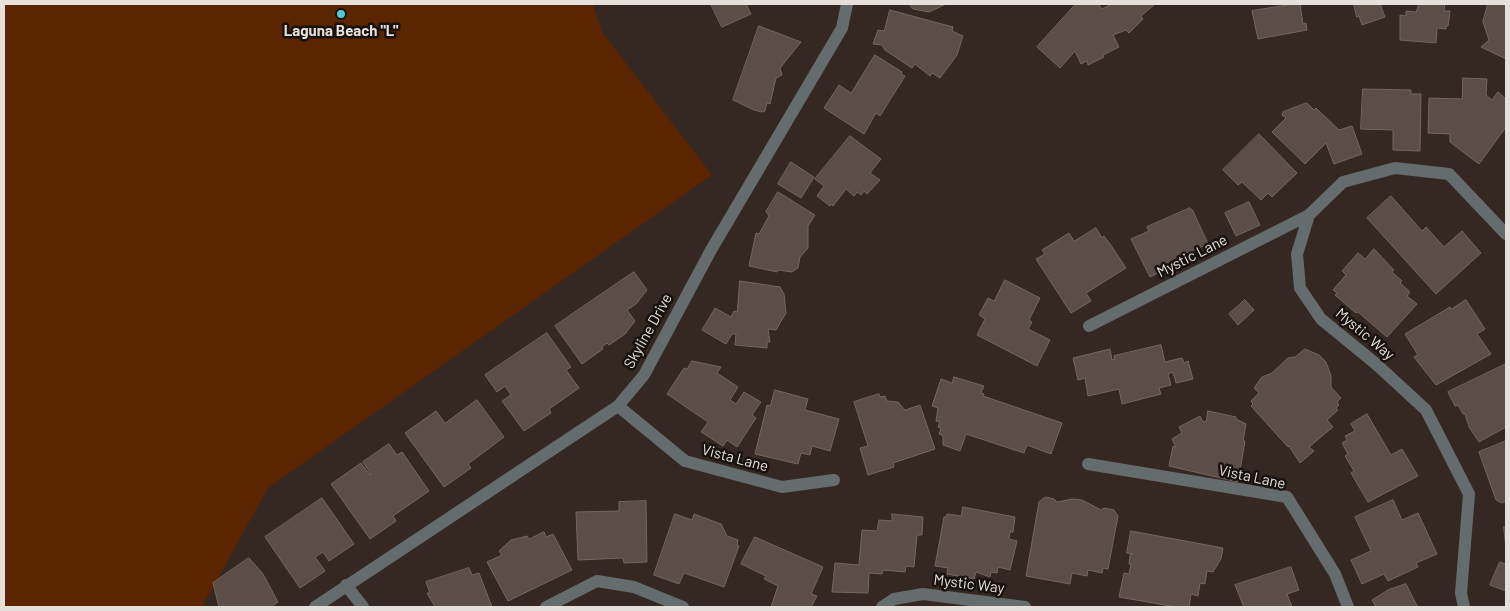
<!DOCTYPE html>
<style>
body{margin:0}
#map{position:relative;width:1510px;height:611px;overflow:hidden;background:#352822;font-family:Barlow,sans-serif}
canvas{display:block}
.frame{position:absolute;inset:0;border:5px solid #e7dfda;pointer-events:none}
</style>
<div id="map">
<canvas width="1510" height="611"></canvas>
<div class="frame"></div>
</div>
<script>
const context = document.querySelector('canvas').getContext('2d');
context.lineJoin = 'round';
function paint(path, color) { context.fillStyle = color; context.fill(path, 'evenodd'); }
function trace(path, color, width, dash) { context.strokeStyle = color; context.lineWidth = width; context.lineCap = dash ? 'butt' : 'round'; context.setLineDash(dash || []); context.stroke(path); }
function drawText(font, color, halo, rows, align = 'center') {
  context.font = font + ' Barlow,sans-serif'; context.lineWidth = 5; context.setLineDash([]); context.textBaseline = 'middle'; context.strokeStyle = halo; context.fillStyle = color; for (const [text, x, y, turn = 0] of rows) {
    context.save(); context.translate(x, y); context.rotate((+turn || 0) * Math.PI / 180); context.textAlign = isNaN(turn) ? turn : align; if (halo) context.strokeText(text, 0, 0); context.fillText(text, 0, 0); context.restore();
  }
}
paint(new Path2D(`
 M4 4H593L602 32 712 175 268 488 202 607H4Z`), '#5a2500');
const building = new Path2D(`
 M711 4H746L751 14 722 27Z
 M896 4H946L929 12 913 9 909 4Z
 M1076 4H1098L1102 9 1112 4H1155L1141 16 1143 19 1129 33 1126 30 1113 35 1119 47 1103 55 1104 57 1088 65 1087 61 1081 64 1075 51 1060 68 1037 47Z
 M1294 4H1300L1303 24 1306 23 1307 30 1258 39 1252 11Z
 M1354 4H1380L1385 17 1362 25 1359 16 1357 17Z
 M1419 4H1445L1444 11H1450L1448 26H1446V29L1437 28 1436 43 1400 40V15L1406 16V11L1416 12Z
 M1488 4H1506V59L1481 47 1489 40 1483 22Z
 M890 10 953 27 952 31 963 36 957 55 940 78 932 73 930 76 915 64 912 68 885 50 882 45 873 44 878 30 884 31Z
 M759 26 801 42 780 68 782 75 776 78 770 104 767 103 765 111 762 112 754 110 733 100Z
 M875 55 902 72 901 74 905 76 880 116 876 113 864 134 824 108 839 85 851 93Z
 M1463 78 1487 79 1486 95 1492 100 1498 92 1506 99V127L1479 164 1450 142V134L1428 133 1429 98 1462 99Z
 M1363 89 1411 90V94H1421L1420 151 1393 150V130L1361 129Z
 M1307 103 1314 110 1316 108 1339 130 1352 126 1362 154 1334 164 1326 143 1305 164 1272 132 1286 118 1282 115 1283 112Z
 M1259 134 1297 173 1272 197 1268 193 1261 200 1242 182 1238 185 1223 170Z
 M850 136 881 159 870 173 880 180 867 194 864 191 861 195 857 192 854 196 846 189 833 206 831 204 830 206 817 196 824 186 815 179Z
 M791 162 814 177 801 198 778 184Z
 M778 192 815 215 808 226V248L800 257 798 268 792 272 778 270 777 272 749 266 756 233 759 234 769 216 766 212Z
 M1391 196 1422 231 1426 227 1444 247 1462 231 1481 253 1436 294 1367 218Z
 M1249 202 1260 225 1236 236 1225 213Z
 M1190 208 1193 211 1208 244 1177 257 1179 261 1167 266 1168 268 1150 277 1131 239 1149 231 1147 227Z
 M1096 228 1102 238 1104 236 1110 244 1126 268 1086 293 1091 301 1071 313 1036 259 1045 254 1042 250 1069 233 1074 241Z
 M1374 249 1394 270 1392 272 1402 281 1400 283 1410 292 1407 296 1417 304 1387 337 1358 312 1356 313 1335 295 1337 293 1333 290 1346 275 1342 271 1358 253 1365 259Z
 M634 272 647 290 636 304 627 310 635 321 625 334 609 345 607 343 602 347 603 349 582 364 555 326Z
 M1005 280 1040 298 1029 320 1032 322 1028 329 1050 340 1037 366 977 335 985 319 979 315 988 298 994 301Z
 M740 281 780 287 784 294 786 313 776 330 768 329 770 342H767V348L735 345 736 334H732L726 344 702 330 715 308 731 317 734 311 737 312Z
 M1245 300 1254 310 1238 325 1229 314Z
 M1466 300 1485 329 1477 334 1491 354 1436 385 1414 357 1418 355 1405 334 1450 307 1451 309Z
 M547 333 571 367 566 370 579 388 549 409 551 413 524 431 502 401 511 395 505 386 497 392 485 375Z
 M1161 345 1165 362 1182 358 1184 363 1188 361 1193 379 1176 383 1173 372 1168 374 1171 385 1159 388 1161 394 1122 404 1119 389 1088 396 1085 378 1078 380 1073 358 1110 349 1112 360 1115 359 1114 356Z
 M1305 349 1319 355 1326 362 1331 376V387L1341 398 1337 402 1339 405 1336 408 1338 410 1327 420 1333 427 1309 447 1314 451 1300 463 1289 446 1288 447 1251 406 1253 404 1251 401 1259 393 1254 388 1262 377 1272 373 1288 358 1295 357Z
 M692 361 721 367 717 373 738 387 730 400 736 404 744 392 761 402 752 415 756 418 737 447 727 440 723 446 701 432 708 422 667 394 684 368 687 369Z
 M1506 364V427L1479 442 1469 427 1465 414H1463L1458 405 1455 406 1448 392Z
 M954 377 984 386 981 393 984 394 983 396 1062 423 1051 454 1027 445 1024 453 966 434 960 451 943 445V436L939 434 941 428 938 427 940 422 936 421 938 408 932 406 941 379 952 383Z
 M775 390 808 399 805 410 839 419 830 451 812 446 810 455 801 453 798 464 755 454 767 405 770 406Z
 M879 394 880 397 885 396 887 401 898 402 905 410 920 405 935 449 893 463 894 467 868 475 860 448 868 446 854 402Z
 M477 400 504 437 468 464 471 468 444 487 405 433 436 411 445 423Z
 M1208 411 1236 417V419L1246 424 1243 441H1245L1238 482 1169 466 1173 446 1176 447 1172 439 1182 433 1179 427 1200 416 1203 422 1206 421Z
 M1367 414 1391 455 1402 449 1418 476 1368 502 1351 473 1354 471 1345 456 1348 454 1342 443 1347 440 1345 436 1355 431 1351 424Z
 M1506 441V501L1502 503 1496 500 1479 452Z
 M389 444 397 455 402 452 429 491 393 516 396 521 370 539 331 484 361 463 370 475 371 474 363 462Z
 M1046 497 1054 499 1057 502 1072 499 1082 500 1101 510 1104 508 1114 510 1118 516 1108 569 1103 568 1102 573 1088 570 1087 576 1072 573 1070 584 1026 576 1039 502Z
 M322 498 354 544 329 561 323 552 315 557 325 571 300 588 265 537Z
 M1393 500 1402 520 1418 513 1437 554 1416 563 1418 567 1388 581 1384 574 1362 584 1351 560 1371 551 1355 517Z
 M646 501 647 562 624 563 623 558 578 560 576 512 619 511V502Z
 M963 507 1015 517 1013 532H1010L1009 539 1017 541 1010 570 998 567 997 573 991 572 990 577 976 572 974 579 947 574 948 568 935 566 944 517H946L947 514 961 516Z
 M675 514 692 520 694 514 721 524 727 536 738 540 737 545 739 546 724 587 684 573 679 584 654 575Z
 M892 514 923 517 922 535H917L914 567 906 566 905 572 883 570 882 574 869 573 868 593 832 592 835 563 859 565 862 530 877 531 879 520 892 521Z
 M1504 527H1506V548Z
 M1131 531 1223 548 1221 559 1213 572 1207 571 1205 584 1200 583 1198 596 1191 594 1189 607H1176L1119 597 1124 573 1129 574 1131 564H1129L1130 555 1133 554 1127 553Z
 M544 532 546 537 553 534 572 570 508 601 487 562 502 555 499 551 511 540 527 536 529 539Z
 M755 537 823 567 811 594 817 596 811 607H771L778 586 764 579 766 576 741 564Z
 M249 558 263 574 278 602 271 607H219L213 583Z
 M1500 562 1506 564V591L1490 585Z
 M1291 567 1299 590 1287 594 1292 607H1244L1235 585Z
 M469 568 472 575 479 573 492 607H435L427 593H430L426 582Z
 M1406 584 1417 606 1422 607H1376L1372 600 1388 590Z`);
paint(building, '#5c4e47');
trace(building, '#75665e', 1);
trace(new Path2D(`
 M1089 326 1309 215
 M618 406 685 461 782 487 834 480
 M1088 464 1287 497 1335 574 1348 607
 M346 585 363 607
 M315 607 618 406 644 375 711 250 842 28 847 4
 M546 607 597 581 634 587 683 607
 M882 607 894 599 923 594 1025 607
 M1464 607 1461 593 1469 494 1426 410 1376 364 1321 319 1300 288 1297 254 1309 215 1343 182 1395 168 1449 174 1506 234`), '#646c6d', 12);
for (const [x, y, r, color] of [
 [341,14,5,"#52cbd7"]
]) { const dot = new Path2D(); dot.arc(x, y, r, 0, 2 * Math.PI); context.fillStyle = color; context.fill(dot); trace(dot, '#18120f', 2); }
drawText('bold 15px', '#e7dfda', '#18120f', [
 ["Laguna Beach \"L\"",341,31]
]);
drawText('15px', '#e7dfda', '#18120f', [
 ["Mystic Lane",1192,256,-27],
 ["Skyline Drive",648,331,-61],
 ["Mystic Way",1365,334,40],
 ["Vista Lane",735,458,15],
 ["Vista Lane",1252,477,12],
 ["Mystic Way",969,584,7]
]);
</script>
